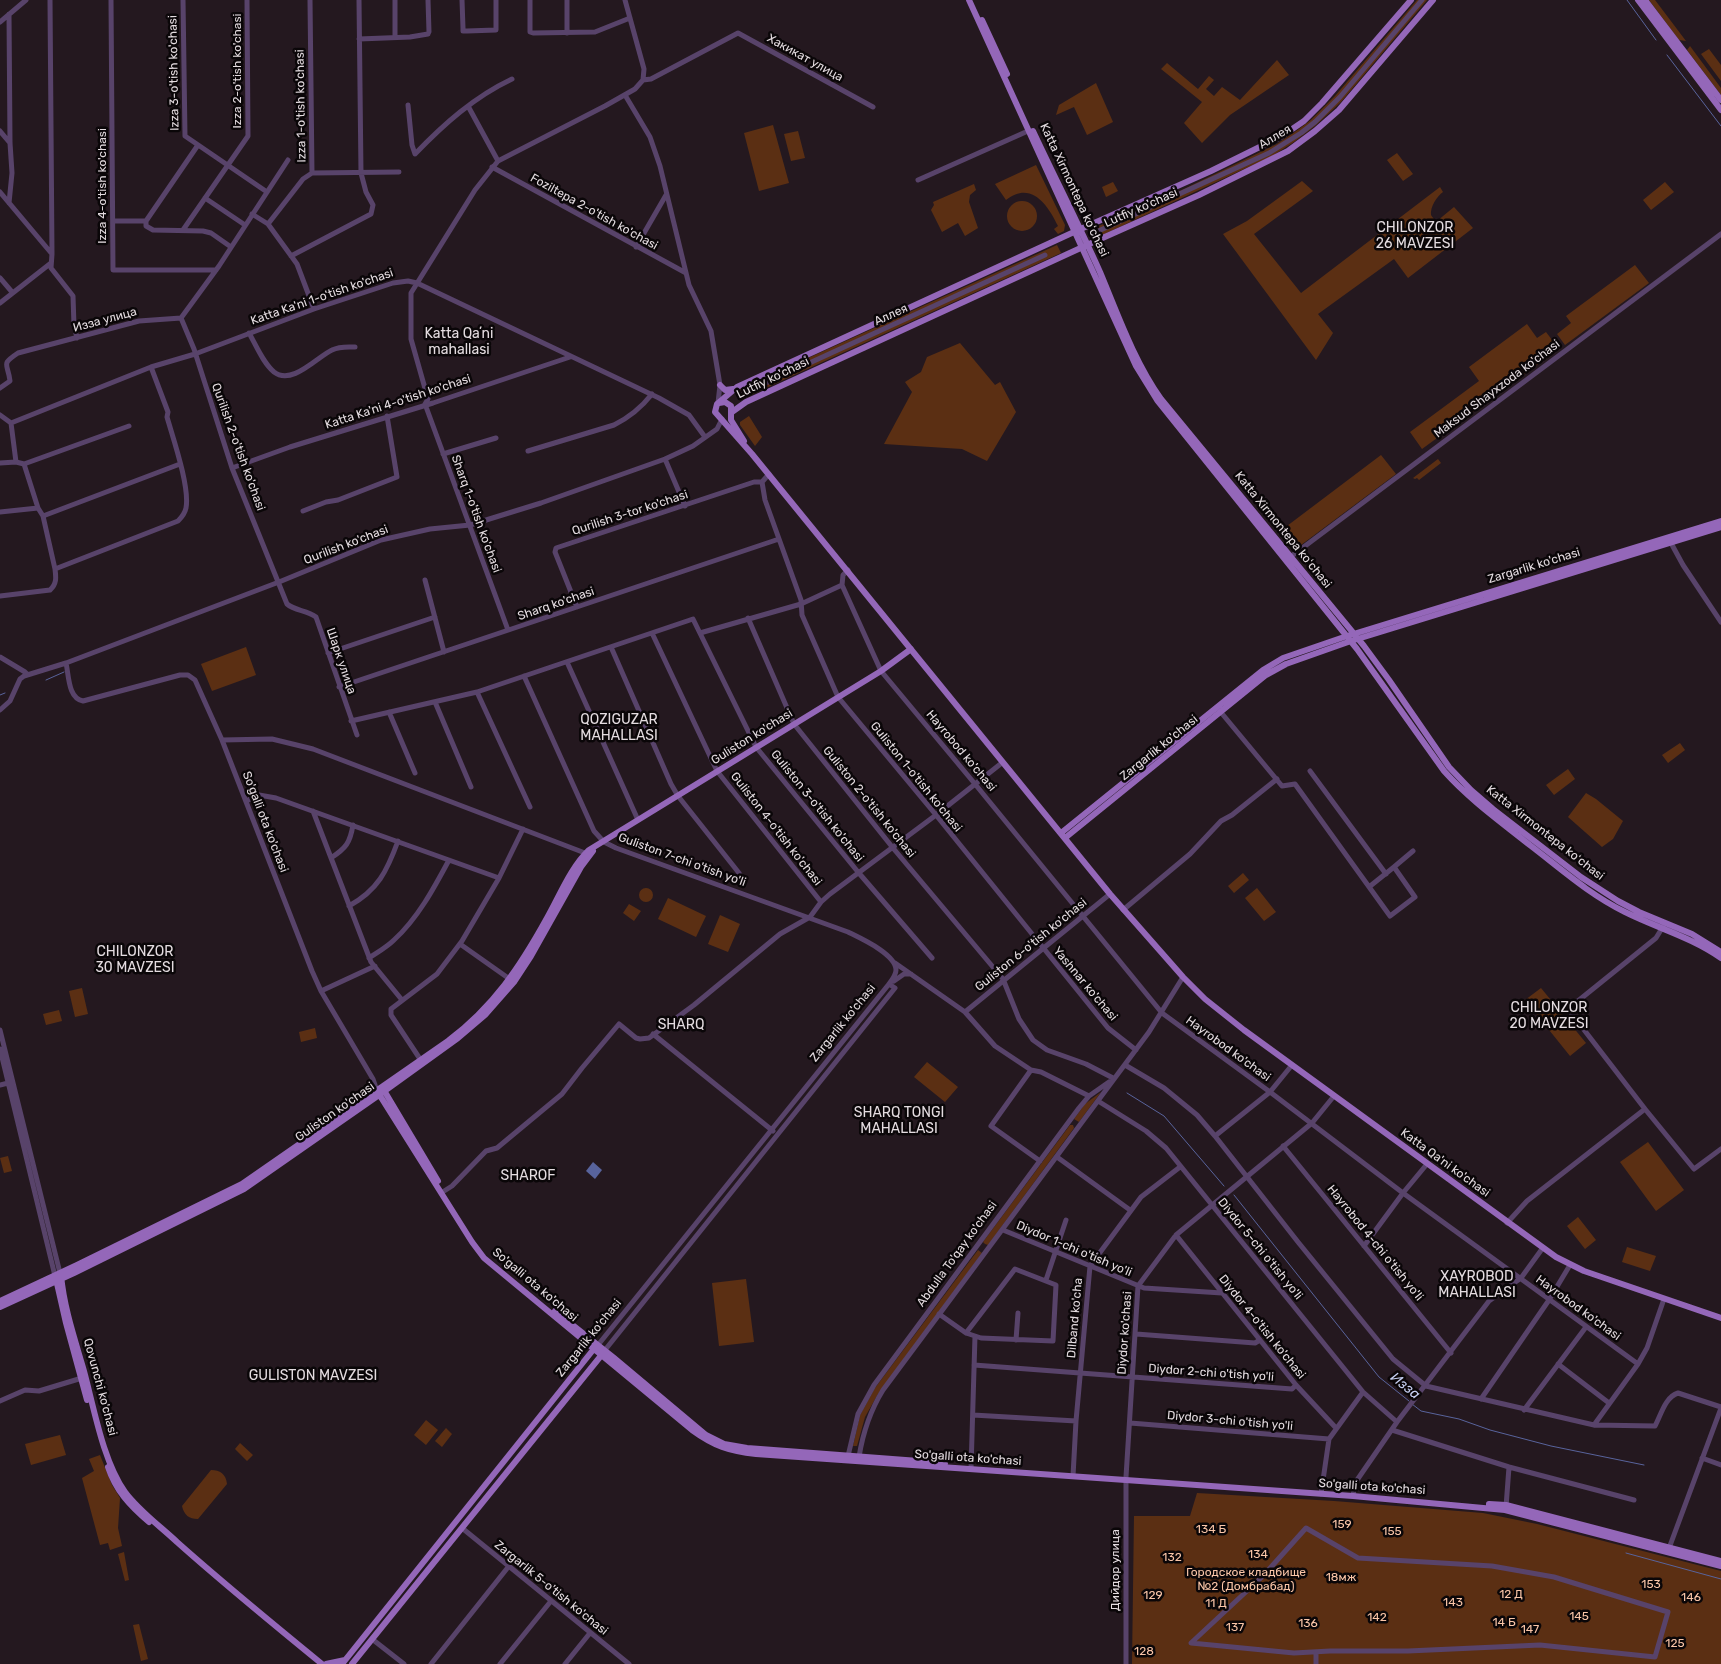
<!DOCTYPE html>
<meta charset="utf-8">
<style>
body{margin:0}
canvas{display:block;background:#24181f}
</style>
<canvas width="1721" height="1664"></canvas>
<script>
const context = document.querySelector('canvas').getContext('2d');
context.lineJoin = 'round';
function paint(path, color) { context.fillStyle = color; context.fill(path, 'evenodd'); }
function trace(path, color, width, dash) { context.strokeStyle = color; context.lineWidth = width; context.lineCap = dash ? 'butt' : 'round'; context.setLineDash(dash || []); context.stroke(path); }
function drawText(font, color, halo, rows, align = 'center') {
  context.font = font + ' Rubik,sans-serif'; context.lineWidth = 5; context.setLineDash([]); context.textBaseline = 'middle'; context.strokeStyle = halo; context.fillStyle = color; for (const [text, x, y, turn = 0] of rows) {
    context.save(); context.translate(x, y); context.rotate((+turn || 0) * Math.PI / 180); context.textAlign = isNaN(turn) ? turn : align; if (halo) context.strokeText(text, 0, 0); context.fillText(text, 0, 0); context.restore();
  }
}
paint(new Path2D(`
 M1417 0H1427L1341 102 1315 126 1294 142 1272 156 1098 237 1094 228 1159 201 1242 161 1277 144 1299 129 1311 120 1335 96Z
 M1649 0H1655L1686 41 1679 40Z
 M1690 46 1721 88V95L1687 50Z
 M1709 49 1721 65V81L1701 54Z
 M1277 60 1289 75 1230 115 1202 143 1184 123 1202 102 1161 69 1167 63 1198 89 1209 76 1214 80 1206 89 1214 96 1222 87 1240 100Z
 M1096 83 1113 122 1087 135 1074 107 1056 115 1059 105Z
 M773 125 789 183 759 191 744 133Z
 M798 131 805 158 791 161 784 134Z
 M1397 153 1413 174 1403 181 1387 160Z
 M1036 165 1065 225 1064 231 1058 234 1054 229 1058 226C1048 205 1031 180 1006 200L995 184Z
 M1302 181 1313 191 1254 234 1301 293 1440 187 1443 192C1437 196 1430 207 1431 215 1432 217 1435 220 1437 221L1454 207 1473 228 1408 278 1394 259 1318 314 1333 333 1316 360 1223 234 1247 221Z
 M1113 182 1118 191 1106 197 1102 187Z
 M1665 182 1674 192 1651 210 1643 200Z
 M974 184 976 190 970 195 969 202 978 228 965 236 958 223 942 232 931 210 934 205 933 202Z
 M1007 216a15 15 0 1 1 30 0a15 15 0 1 1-30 0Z
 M1057 245 1061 253 744 398 740 389Z
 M1635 265 1649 283 1565 345 1557 334 1571 323 1566 316Z
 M1527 324 1537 338 1546 332 1559 349 1422 449 1410 432 1479 381 1469 367Z
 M960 343 995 385 1000 382 1016 412 987 461 962 449 884 444 912 392 905 382 921 372 927 357Z
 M749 416 762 437 755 446 740 425V422Z
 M1381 455 1396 474 1297 548 1283 529Z
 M1438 459 1441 463 1419 480 1417 478 1415 479 1413 478Z
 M246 647 256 675 212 691 201 664Z
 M1680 743 1685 750 1668 763 1662 755Z
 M1568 769 1575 779 1554 795 1546 785Z
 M1586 793 1596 799 1623 821 1613 839 1602 847 1568 817Z
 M1243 873 1249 880 1234 893 1228 886Z
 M1257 888 1276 912 1264 921 1245 898Z
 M639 895a7 7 0 1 1 14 0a7 7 0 1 1-14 0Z
 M668 898 706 916 696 937 658 919Z
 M629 904 641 911 634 921 623 913Z
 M720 915 740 924 728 952 708 944Z
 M82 988 88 1014 75 1017 69 991Z
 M1541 988 1586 1043 1570 1056 1525 1000Z
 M59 1010 62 1021 46 1025 43 1014Z
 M315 1028 317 1038 301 1042 299 1032Z
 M927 1062 958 1087 945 1102 914 1077Z
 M1101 1092 1079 1122 1074 1119 1085 1104Z
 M1070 1125H1073L1074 1128 988 1245 985 1244 983 1242Z
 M1648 1142 1684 1190 1656 1211 1620 1162Z
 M8 1156 12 1171 4 1173 0 1158Z
 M1578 1217 1596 1240 1585 1249 1567 1226Z
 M1627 1247 1656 1256 1650 1271 1622 1262Z
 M978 1250 982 1253 878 1394 865 1417 857 1446H853L860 1415 875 1388Z
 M746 1279 754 1342 719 1346 712 1283Z
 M426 1420 438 1430 426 1445 414 1435Z
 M446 1428 452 1434 442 1447 435 1441Z
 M60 1435 66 1455 31 1465 25 1444Z
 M240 1443 253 1455 247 1461 235 1449Z
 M100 1455 112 1485 120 1498 118 1528 122 1546 110 1550 108 1543 100 1545 82 1478 94 1471 89 1459Z
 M211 1470C220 1470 226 1474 227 1484L198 1519C189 1519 184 1515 182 1506Z
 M1197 1493 1334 1501 1483 1513 1537 1524 1721 1571V1664H1132L1134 1516H1190Z
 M124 1552 129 1580 125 1581 118 1554Z
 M139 1624 148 1659 141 1661 133 1625Z`), '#5b2f13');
paint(new Path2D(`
 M593 1162 602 1170 595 1179 586 1171Z`), '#58639c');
trace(new Path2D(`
 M1627 0 1656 40
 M1667 55 1721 126
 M46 680 64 672
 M0 695 5 693
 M1127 1093 1164 1116 1224 1186
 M1234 1195 1379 1377 1409 1401
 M1412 1404 1421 1411 1459 1419 1490 1430 1551 1446 1644 1465
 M1626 1553 1721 1579`), '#58639c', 1);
trace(new Path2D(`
 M50 0 52 254
 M111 0 113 270H216
 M183 0 185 136 267 192
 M395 0V37
 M428 0 429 32
 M462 0 463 28V31H467L496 30V0
 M530 0V32L533 33 595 32 630 18
 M567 0V33
 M9 14 10 143 12 173 9 203
 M0 22 26 0
 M359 39 410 37 428 34
 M643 80 651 79 738 33 873 107
 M625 95 650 137 660 166 689 285 711 331 720 385 718 403
 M408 105 412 145 415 154C444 124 474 97 512 79
 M468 106 498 161
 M0 131 10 143
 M198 145 146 221V226L153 230 203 231 211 233 231 247
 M492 167 686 273
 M312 173 399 172
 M918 180 1028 131
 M0 192 52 254 51 268 73 296 74 326 77 338
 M205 198 245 225
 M252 214 268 224 297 264 314 309
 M113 221H146
 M268 224 303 179 312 173 310 0
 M183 230 248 136 247 0
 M1094 233 1269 153 1301 133 1315 122 1340 97 1422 0
 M636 247 666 195
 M291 256 371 214 373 205 366 192 361 173 359 0
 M0 278 12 292
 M0 303 51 263
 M181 318 194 349 232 468 287 604C295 611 307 610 316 617L357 735
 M249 333C256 345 263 363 274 372 292 386 317 357 332 350 340 346 347 347 355 347
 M0 388 10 381C8 363 0 365 18 353L139 321 181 318 219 266 288 160
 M744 393 1045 255
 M0 415 11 423
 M11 423 151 367 195 354 314 309 393 283 408 281 417 283 659 398 689 415 705 437
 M11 423 16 462
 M528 451 614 425C630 417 641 408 652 394
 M443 454 496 438
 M665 459 685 506
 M0 463 16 462 24 464 129 426
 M24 464 38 508 43 516 55 569
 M232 468 290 447 433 403 570 357
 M762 482 765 500 801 600 802 615 838 697 936 815 1108 1028 1136 1050
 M303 511 326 502 338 500 397 477 387 416
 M0 512 38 508
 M43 516 180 464
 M1671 543 1683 565 1721 622
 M1289 558 1721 234
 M425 580 444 652
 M842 585 881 671 975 784 1162 1013 1270 1092 1403 1193 1638 1364
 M0 596 50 590C57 584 56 577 55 569L178 521C182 517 185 513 186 508 190 487 173 438 167 417L168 412 151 367
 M577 607 555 552 556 548 754 482H762L769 474
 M748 618 794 724 893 848 1003 979 1019 1019 1033 1040 1047 1050 1086 1064 1113 1078
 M508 630 425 404 428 399 411 339V293L475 190 498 161 605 106 635 89 643 80 644 69 625 0
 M652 633 717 771 821 902
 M700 633 801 604 842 585 843 575 848 570
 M611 647 671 784 678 796 739 873
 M328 653 435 617
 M0 657 25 672 27 674
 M567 662 638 820
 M66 663C69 676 68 698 83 701L180 675H188L195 680 222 740 312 971 321 991 373 1079 377 1091
 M524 676 594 831 604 842 616 848 848 932C860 938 896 954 896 970 896 975 892 980 889 984L598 1345
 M339 687 779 539
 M477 692 530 807
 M435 702 471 787
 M0 710 10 701 20 679 24 676 66 663 279 582 381 540 430 529 470 525 541 503 665 459 693 446 717 429 722 419
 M1219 710 1282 786 1295 784 1390 916 1415 897 1394 867 1413 851
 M389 712 415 773
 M351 721 477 692 693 619 756 747 858 872 932 958
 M222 740 272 739 313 749 585 853
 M1310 771 1386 874
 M246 801 259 795 276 798 499 878
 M313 811 371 962 402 1000
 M331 858C346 848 350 843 353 825
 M1369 887 1394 867
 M349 906C378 890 387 871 398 841
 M1123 910 1190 854 1221 821 1232 815 1277 779
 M460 944 511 980
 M369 958C378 952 387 947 394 940 418 918 434 888 449 860
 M895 963 965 1012 995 1046 1031 1070 1041 1072 1089 1096
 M894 981 904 974H911
 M321 991 375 966
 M965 1012 1110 894
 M0 1030 60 1273
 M653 1034 773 1131
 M0 1049 55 1276
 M422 1062 391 1015V1009L437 974 462 941 499 878 523 829
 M1125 1065 1164 1088 1197 1115 1215 1136 1298 1242 1393 1359 1426 1386 1594 1425 1655 1426C1661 1415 1665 1397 1678 1393L1721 1407
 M1031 1070 991 1126 1040 1161
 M0 1085 12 1082
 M1098 1101 1146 1131 1166 1148 1363 1392 1397 1422
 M1645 1109 1568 1009 1656 938 1664 925
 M1215 1136 1270 1092 1292 1065
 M1283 1146 1451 1353
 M1057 1157 1130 1210
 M441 1193 452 1186 486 1151 497 1148 562 1094 582 1068 619 1024 636 1038 640 1039 649 1038 694 1005 780 934 810 917 821 902 830 894 936 815 1003 762
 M1507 1223 1527 1201 1645 1109 1694 1169 1721 1149
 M1003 1230 1144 1288 1222 1293
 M1176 1235 1296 1385 1336 1428
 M1364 1246 1403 1193 1427 1164
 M1046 1280 1066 1220
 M939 1314 966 1333 975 1336 971 1469
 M966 1333 1015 1269 1056 1285 1053 1341 981 1338 975 1336
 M1136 1334 1255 1343 1260 1340
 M1016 1340 1018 1313
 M605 1350 895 988 889 984
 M1558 1364 1609 1403
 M974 1365 1292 1389 1296 1385
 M1481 1399 1549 1300 1570 1265
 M0 1401 25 1390 39 1391 82 1378
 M1524 1410 1586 1327
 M973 1415 1076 1421
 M1130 1423 1329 1439
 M1594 1425 1638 1364 1647 1348 1664 1299
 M1392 1430 1509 1467 1634 1500
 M848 1456 858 1414 874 1385 1079 1108 1089 1096 1109 1082
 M859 1457C863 1432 870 1411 883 1390L1149 1032 1183 977
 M1702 1458 1721 1465
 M1073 1476 1076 1421 1090 1266 1141 1197 1180 1167
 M1321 1494 1329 1439 1363 1392
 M1353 1496 1355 1483 1397 1422 1489 1301 1521 1278 1542 1249
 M1506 1507 1509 1467
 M462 1528 629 1664
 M1306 1528 1358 1558 1492 1566 1554 1577 1668 1612 1655 1657 1540 1645 1408 1651H1330L1294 1653 1191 1643 1263 1576Z
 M1668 1551 1721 1408
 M372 1639 404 1664
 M431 1664 509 1566
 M500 1664 551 1601
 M565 1664 590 1633
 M1126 1664V1477L1138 1286 1176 1235 1312 1123 1334 1096
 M1316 1664V1653`), '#58436a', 5);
trace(new Path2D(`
 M969 0 1136 366 1157 400 1357 649 1444 771C1470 800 1501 822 1531 846 1561 869 1590 895 1625 912 1657 928 1691 937 1721 958
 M1411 0 1322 103 1304 121 1282 136 1211 171 1074 232 737 387 717 404 715 412 752 454 1110 894 1183 977 1205 999 1244 1030 1556 1257 1584 1271 1721 1318
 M1638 0 1721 110
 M1645 0 1721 100
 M982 20 1007 74
 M1033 131C1055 178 1079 225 1100 272 1118 315 1134 361 1161 399L1364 646 1389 680 1449 767 1471 790 1493 809 1581 877 1618 901 1639 912 1692 934 1721 952
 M720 385 725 390 733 389
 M719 403 725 402 731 406V420L744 441
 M732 412 746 402 1098 240 1199 195 1288 151 1315 131 1339 110 1433 0
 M1061 833 1263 670 1283 658 1347 636 1721 521
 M1065 838 1266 675 1286 664 1351 641 1721 527
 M382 1087 438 1181
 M377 1091 472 1242 484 1258 692 1430C714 1446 729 1451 756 1454L1353 1496 1505 1510 1721 1566
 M61 1275C64 1308 75 1340 84 1371 94 1408 103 1461 125 1492 139 1511 160 1526 177 1542 224 1584 273 1624 322 1664
 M56 1279 66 1323 87 1400
 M0 1301 77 1265 242 1184 448 1041C494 1006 520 967 547 918 560 895 571 867 589 850L881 671 911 649
 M0 1307 74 1273 244 1189 379 1095 458 1038 485 1015 514 982 531 956 581 867 593 851
 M555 1311 613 1357 706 1435 724 1444 747 1448 945 1463
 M108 1467C116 1491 130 1506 149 1522
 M1489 1504 1506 1505 1721 1561
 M326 1664 345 1660
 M342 1664 597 1345
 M352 1664 604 1352`), '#9467b9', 6);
drawText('12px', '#e4dce0', '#0a0608', [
 ["Хакикат улица",805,58,29],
 ["Izza 2-o'tish ko'chasi",238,71,-90],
 ["Izza 3-o'tish ko'chasi",174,73,-91],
 ["Izza 1-o'tish ko'chasi",301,106,-91],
 ["Аллея",1275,137,-31],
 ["Izza 4-o'tish ko'chasi",103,186,-90],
 ["Katta Xirmontepa koʻchasi",1074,190,65],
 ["Lutfiy ko'chasi",1141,208,-24],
 ["Foziltepa 2-o'tish ko'chasi",594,212,29],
 ["Katta Ka'ni 1-o'tish ko'chasi",322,297,-19],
 ["Аллея",891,315,-25],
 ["Изза улица",105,320,-15],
 ["Lutfiy ko'chasi",773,378,-26],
 ["Maksud Shayxzoda ko'chasi",1497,389,-37],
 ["Katta Ka'ni 4-o'tish ko'chasi",398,402,-18],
 ["Qurilish 2-o'tish ko'chasi",238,447,70],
 ["Qurilish 3-tor ko'chasi",630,513,-18],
 ["Sharq 1-o'tish ko'chasi",476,514,70],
 ["Katta Xirmontepa koʻchasi",1283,530,51],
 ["Qurilish ko'chasi",346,545,-21],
 ["Zargarlik ko'chasi",1534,566,-17],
 ["Sharq ko'chasi",556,604,-19],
 ["Шарк улица",341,661,71],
 ["Guliston ko'chasi",752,737,-32],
 ["Zargarlik ko'chasi",1159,748,-39],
 ["Hayrobod ko'chasi",961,751,50],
 ["Guliston 1-o'tish ko'chasi",916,777,51],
 ["Guliston 2-o'tish ko'chasi",869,802,51],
 ["Guliston 3-o'tish ko'chasi",817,806,51],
 ["So'galli ota ko'chasi",265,822,69],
 ["Guliston 4-o'tish ko'chasi",776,829,52],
 ["Katta Xirmontepa koʻchasi",1545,833,38],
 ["Guliston 7-chi o'tish yo'li",682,860,20],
 ["Guliston 6-o'tish ko'chasi",1031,945,-39],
 ["Yashnar ko'chasi",1085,984,50],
 ["Zargarlik ko'chasi",843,1023,-51],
 ["Hayrobod ko'chasi",1228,1049,36],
 ["Guliston ko'chasi",335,1112,-35],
 ["Katta Qa'ni ko'chasi",1445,1163,36],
 ["Hayrobod 4-chi o'tish yo'li",1375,1243,51],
 ["Diydor 1-chi o'tish yo'li",1074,1249,23],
 ["Diydor 5-chi o'tish yo'li",1260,1249,51],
 ["Abdulla To'qay ko'chasi",957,1254,-54],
 ["So'galli ota ko'chasi",535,1285,40],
 ["Hayrobod ko'chasi",1578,1308,36],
 ["Dilband ko'cha",1075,1318,-85],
 ["Diydor 4-o'tish ko'chasi",1262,1327,51],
 ["Diydor ko'chasi",1125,1333,-86],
 ["Zargarlik ko'chasi",589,1338,-51],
 ["Diydor 2-chi o'tish yo'li",1211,1373,4],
 ["Qovunchi ko'chasi",100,1387,75],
 ["Diydor 3-chi o'tish yo'li",1230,1421,5],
 ["So'galli ota ko'chasi",968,1458,4],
 ["So'galli ota ko'chasi",1372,1487,4],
 ["Дийдор улица",1116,1570,-90],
 ["Zargarlik 5-o'tish ko'chasi",551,1588,39]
]);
drawText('12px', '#fbc6a8', '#0a0608', [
 ["159",1342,1525],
 ["134 Б",1211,1530],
 ["155",1392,1532],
 ["134",1258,1555],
 ["132",1172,1558],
 ["Городское кладбище",1246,1573],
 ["№2 (Домбрабад)",1246,1587],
 ["18мж",1341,1578],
 ["153",1651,1585],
 ["12 Д",1511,1595],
 ["129",1153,1596],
 ["146",1691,1598],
 ["143",1453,1603],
 ["11 Д",1216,1604],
 ["145",1579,1617],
 ["142",1377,1618],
 ["14 Б",1504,1623],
 ["136",1308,1624],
 ["137",1235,1628],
 ["147",1530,1630],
 ["125",1675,1644],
 ["128",1144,1652]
]);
drawText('14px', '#e4dce0', '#0a0608', [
 ["CHILONZOR",1415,228],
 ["26 MAVZESI",1415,244],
 ["Katta Qaʼni",459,334],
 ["mahallasi",459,350],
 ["QOZIGUZAR",619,720],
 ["MAHALLASI",619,736],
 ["CHILONZOR",135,952],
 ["30 MAVZESI",135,968],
 ["CHILONZOR",1549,1008],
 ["20 MAVZESI",1549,1024],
 ["SHARQ",681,1025],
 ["SHARQ TONGI",899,1113],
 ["MAHALLASI",899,1129],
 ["SHAROF",528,1176],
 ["XAYROBOD",1477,1277],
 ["MAHALLASI",1477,1293],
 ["GULISTON MAVZESI",313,1376]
]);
drawText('italic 14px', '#c6cff1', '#0a0608', [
 ["Изза",1405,1386,39]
]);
</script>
